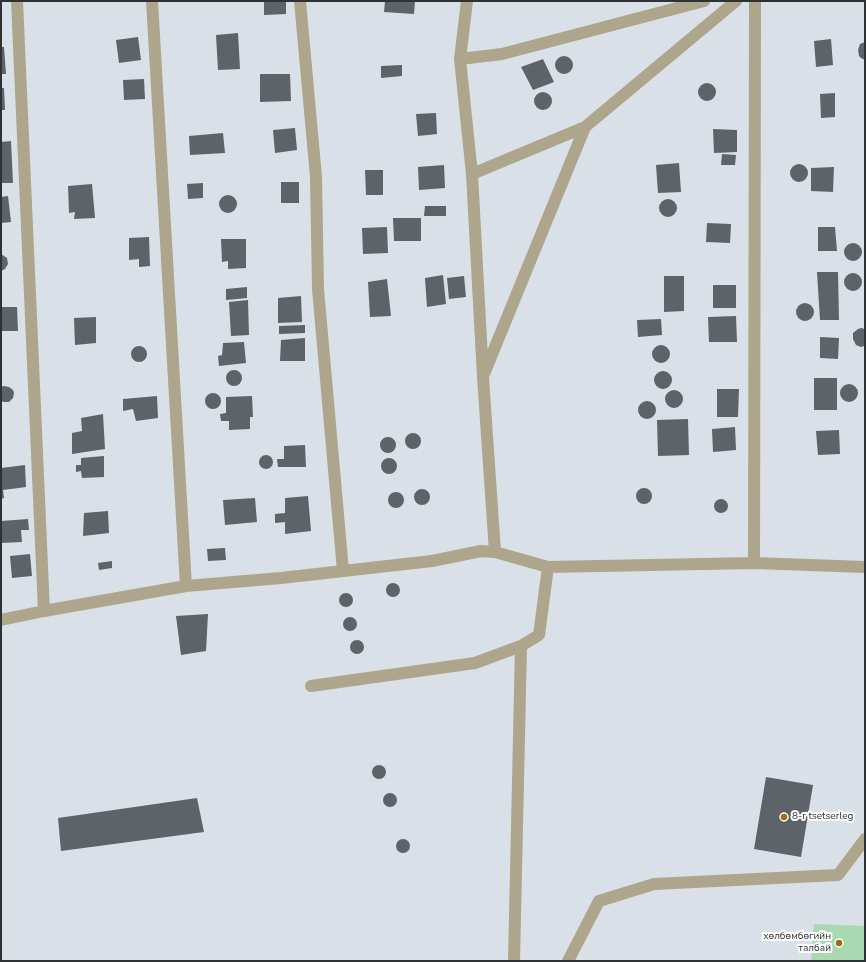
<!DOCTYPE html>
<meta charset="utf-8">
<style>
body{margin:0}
#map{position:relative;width:866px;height:962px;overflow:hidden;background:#d9e0e7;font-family:"Nunito Sans",sans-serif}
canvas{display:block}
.frame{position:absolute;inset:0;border:2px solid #2f3235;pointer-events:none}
</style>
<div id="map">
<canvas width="866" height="962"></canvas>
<div class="frame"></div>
</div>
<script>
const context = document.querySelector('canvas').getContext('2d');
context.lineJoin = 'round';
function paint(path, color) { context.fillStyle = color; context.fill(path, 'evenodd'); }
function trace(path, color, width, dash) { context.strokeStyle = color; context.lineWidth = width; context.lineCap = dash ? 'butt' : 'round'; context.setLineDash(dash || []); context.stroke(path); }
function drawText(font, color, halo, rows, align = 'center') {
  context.font = font + ' "Nunito Sans",sans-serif'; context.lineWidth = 4; context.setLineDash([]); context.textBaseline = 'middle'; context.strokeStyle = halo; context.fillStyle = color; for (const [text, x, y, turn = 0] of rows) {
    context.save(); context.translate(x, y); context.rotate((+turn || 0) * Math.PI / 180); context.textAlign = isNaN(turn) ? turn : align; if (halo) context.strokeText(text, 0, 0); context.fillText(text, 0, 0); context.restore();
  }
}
paint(new Path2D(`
 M814 924 865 926V961H811Z`), '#a8d9b1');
paint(new Path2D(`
 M264 1H286V14L264 15Z
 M385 1H415L414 14 384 12Z
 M238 33 240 69 218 70 216 35Z
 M138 37 141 60 119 63 116 40Z
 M831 39 833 65 816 67 814 41Z
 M865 42V60L861 58 859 56 858 50 860 44Z
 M1 47H4L6 74H1Z
 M555 65a9 9 0 1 1 18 0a9 9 0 1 1-18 0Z
 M543 59 554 82 533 90 521 67Z
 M402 65V76L381 78V66Z
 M260 74H290L291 101 260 102Z
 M144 79 145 99 124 100 123 80Z
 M698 92a9 9 0 1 1 18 0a9 9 0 1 1-18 0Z
 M1 88H4L5 110H1Z
 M534 101a9 9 0 1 1 18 0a9 9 0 1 1-18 0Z
 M835 93V117L821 118 820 94Z
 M436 113 437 134 418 136 416 114Z
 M295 128 297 150 275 153 273 130Z
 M713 129 737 130V152L714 153Z
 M223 133 225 153 190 155 189 136Z
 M11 141 13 183H1V142Z
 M722 154 736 155 735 165H721Z
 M679 163 681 192 658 193 656 165Z
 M790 173a9 9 0 1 1 18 0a9 9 0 1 1-18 0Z
 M444 165 445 188 419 190 418 167Z
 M834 167 833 192 811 191V168Z
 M365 170H383V195H366Z
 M281 182H299V203H281Z
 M203 183V198L188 199 187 184Z
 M92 184 95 218 74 219 75 212 69 213 68 186Z
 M219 204a9 9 0 1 1 18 0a9 9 0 1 1-18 0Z
 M8 196 11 222 1 223V197Z
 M659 208a9 9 0 1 1 18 0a9 9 0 1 1-18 0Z
 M425 206H446V216H424Z
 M393 218H421V241H394Z
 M707 223 731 224 730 243 706 242Z
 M387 227 388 253 363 254 362 228Z
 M818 227H835L837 251H818Z
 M149 237 150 266 139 267V259L129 260V238Z
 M221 239H246V268L228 269V261L222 262Z
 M844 252a9 9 0 1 1 18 0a9 9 0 1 1-18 0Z
 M1 254 7 258 8 264 5 269 1 271Z
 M817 272H838L839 320H820Z
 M844 282a9 9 0 1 1 18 0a9 9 0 1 1-18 0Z
 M443 275 446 304 427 307 425 278Z
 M464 276 466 297 449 299 447 278Z
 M664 276H684V311L664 312Z
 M387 279 391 316 370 317 368 282Z
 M713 285H736V308H713Z
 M247 287V298L226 300V289Z
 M301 296 302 322 278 323V298Z
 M248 300 249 335 231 336 229 302Z
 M796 312a9 9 0 1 1 18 0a9 9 0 1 1-18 0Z
 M1 307H17L18 331H1Z
 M736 316 737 342H709L708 317Z
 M96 317V343L75 345 74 318Z
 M661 319 662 335 638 337 637 320Z
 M305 325V333L279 334V326Z
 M861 328 865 329V346H864L861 347 856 345 853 339V333L858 329Z
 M820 337 839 338 838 359 820 358Z
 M305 338V361H280L281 340Z
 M244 342 246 363 219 366 218 356 222 355 223 343Z
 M652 354a9 9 0 1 1 18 0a9 9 0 1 1-18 0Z
 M131 354a8 8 0 1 1 16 0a8 8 0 1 1-16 0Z
 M226 378a8 8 0 1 1 16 0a8 8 0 1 1-16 0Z
 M654 380a9 9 0 1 1 18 0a9 9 0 1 1-18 0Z
 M814 378H837V410H814Z
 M840 393a9 9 0 1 1 18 0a9 9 0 1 1-18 0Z
 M4 386 9 387 13 390 14 393 13 398 9 402H4L1 401V387Z
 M717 389H739L738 417H717Z
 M665 399a9 9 0 1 1 18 0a9 9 0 1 1-18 0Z
 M205 401a8 8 0 1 1 16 0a8 8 0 1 1-16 0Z
 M157 396 158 418 136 421 133 409 123 411V399Z
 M252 396 253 417H250V429L229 430V421H221L220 414 226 413V397Z
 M638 410a9 9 0 1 1 18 0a9 9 0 1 1-18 0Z
 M103 414 105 449 72 454V433L82 431 81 418Z
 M688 419 689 455 658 456 657 420Z
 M735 427 736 450 713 452 712 429Z
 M839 430 840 454 818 455 816 431Z
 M405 441a8 8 0 1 1 16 0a8 8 0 1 1-16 0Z
 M380 445a8 8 0 1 1 16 0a8 8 0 1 1-16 0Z
 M305 445 306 467H278L277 459H284V446Z
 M259 462a7 7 0 1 1 14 0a7 7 0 1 1-14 0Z
 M104 456V477L82 478 81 471 76 472V465H81V458Z
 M381 466a8 8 0 1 1 16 0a8 8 0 1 1-16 0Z
 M25 465 26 487 3 490 4 498 1 499V468Z
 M636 496a8 8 0 1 1 16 0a8 8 0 1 1-16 0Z
 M414 497a8 8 0 1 1 16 0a8 8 0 1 1-16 0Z
 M388 500a8 8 0 1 1 16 0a8 8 0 1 1-16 0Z
 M308 496 311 531 285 534V522L275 523V514L285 513V498Z
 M255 498 257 522 225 525 223 500Z
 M714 506a7 7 0 1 1 14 0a7 7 0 1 1-14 0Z
 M108 511 109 533 83 536 84 513Z
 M28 519 29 530H21L22 542 1 543V521Z
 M225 548 226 560 208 561 207 549Z
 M30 554 32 576 12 578 10 556Z
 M112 561V568L99 570 98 563Z
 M386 590a7 7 0 1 1 14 0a7 7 0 1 1-14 0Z
 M339 600a7 7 0 1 1 14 0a7 7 0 1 1-14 0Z
 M208 614 206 651 181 655 176 616Z
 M343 624a7 7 0 1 1 14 0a7 7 0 1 1-14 0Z
 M350 647a7 7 0 1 1 14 0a7 7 0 1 1-14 0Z
 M372 772a7 7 0 1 1 14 0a7 7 0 1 1-14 0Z
 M766 777 813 785 801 857 754 849Z
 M383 800a7 7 0 1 1 14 0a7 7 0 1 1-14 0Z
 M197 798 204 832 61 851 58 818Z
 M396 846a7 7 0 1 1 14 0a7 7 0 1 1-14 0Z`), '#5d6369');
trace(new Path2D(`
 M17 1 44 611
 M152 1 186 586
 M300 1 316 177 318 289 343 571
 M467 1 460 59 472 174 483 377 495 552
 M460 59 502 54 704 1
 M472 174 585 127
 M484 374 585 127 736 1
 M754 563 755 1
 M1 620 44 611 186 586 281 578 432 561 481 551 495 552 548 567 754 563 865 567
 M311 686 475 663 521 646 539 635 548 567
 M514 961 521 646
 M568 961 599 901 654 884 838 875 865 839`), '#aea58d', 12);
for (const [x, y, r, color] of [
 [784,817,4,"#986d1a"],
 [839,943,4,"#986d1a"]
]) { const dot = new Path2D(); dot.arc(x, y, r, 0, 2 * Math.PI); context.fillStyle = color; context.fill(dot); trace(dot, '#fff', 1.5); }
drawText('10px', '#2f3235', '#fff', [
 ["8-r tsetserleg",792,817],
 ["хөлбөмбөгийн",831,937,"right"],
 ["талбай",831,949,"right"]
], 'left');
</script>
